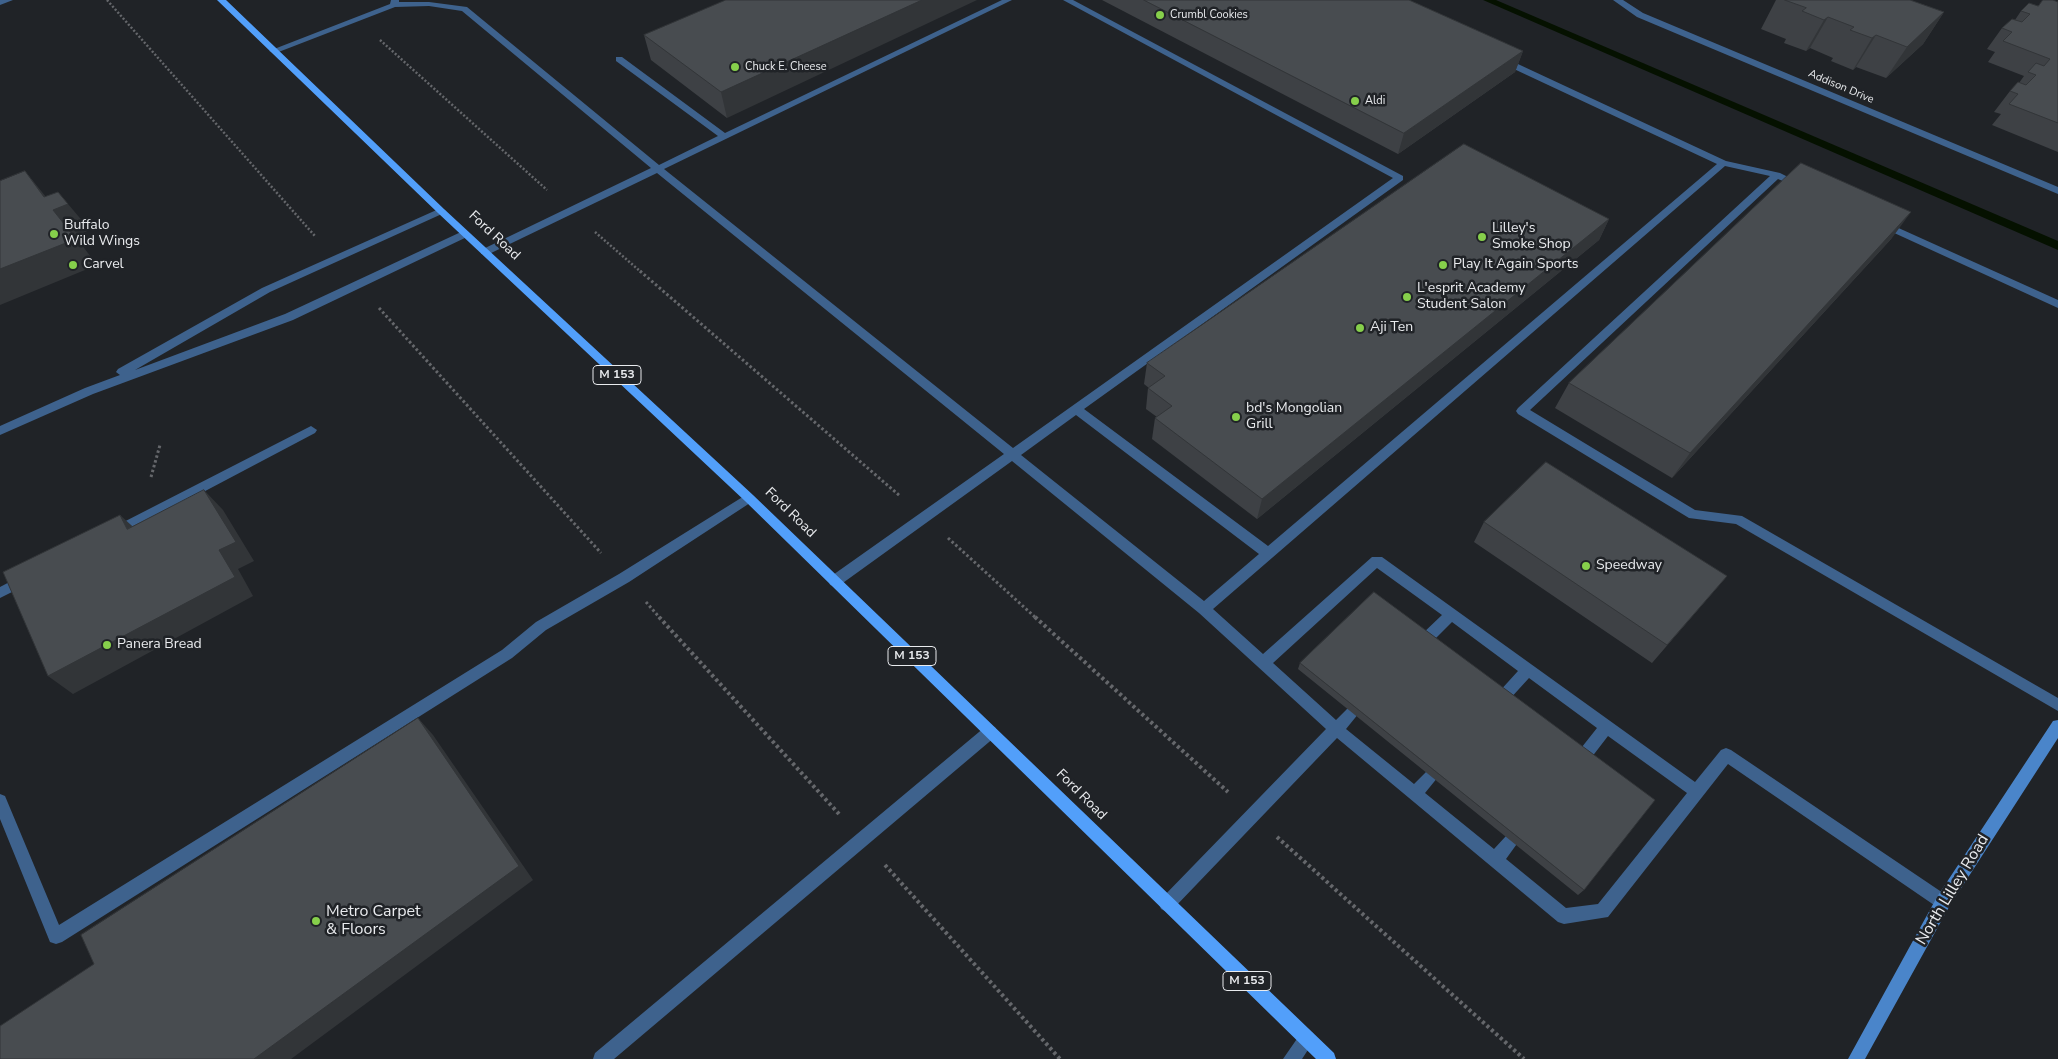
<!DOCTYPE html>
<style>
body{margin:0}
canvas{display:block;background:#202327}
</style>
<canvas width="2058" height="1059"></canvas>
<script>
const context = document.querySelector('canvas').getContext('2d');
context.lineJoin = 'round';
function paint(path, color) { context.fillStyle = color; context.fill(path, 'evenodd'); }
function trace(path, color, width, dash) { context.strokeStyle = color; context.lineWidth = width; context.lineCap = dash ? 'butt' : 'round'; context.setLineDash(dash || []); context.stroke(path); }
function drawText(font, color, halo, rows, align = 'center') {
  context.font = font + ' "Nunito Sans",sans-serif'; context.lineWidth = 5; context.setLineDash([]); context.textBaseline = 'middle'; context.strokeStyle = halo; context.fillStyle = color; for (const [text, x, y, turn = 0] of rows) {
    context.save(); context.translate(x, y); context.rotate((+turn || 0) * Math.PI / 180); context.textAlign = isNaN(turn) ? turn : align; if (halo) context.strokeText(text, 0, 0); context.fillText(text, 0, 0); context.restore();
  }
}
paint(new Path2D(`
 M1483 0H1496L2058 241V250Z`), '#051100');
trace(new Path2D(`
 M107 0 315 236
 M380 40 547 190
 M595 232 641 272`), '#65676b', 2.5, [2, 2]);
trace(new Path2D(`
 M640 271 900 496
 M379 308 601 553
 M151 477 160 445
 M948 538 1036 618
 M646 602 660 618`), '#65676b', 3, [2.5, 2.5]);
trace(new Path2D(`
 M659 617 839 814
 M1035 617 1228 792
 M1277 837 1524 1059
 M885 865 1060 1059`), '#65676b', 4, [3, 3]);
paint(new Path2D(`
 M0 0H13L0 5Z
 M391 0H399V2H429L467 7 659 165 718 136 616 61V57H622L725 133 1002 0H1012L664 169 1013 448 1393 178 1063 0H1073L1403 176V180L1084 409 1268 546 1717 164 1499 62V58H1505L1726 161 1780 173 1804 185 1799 188 1778 179 1530 410 1695 510 1742 516 2058 698V711L1736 524 1689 518 1518 414 1516 411 1518 408 1770 176 1725 166 1213 609 1263 654 1372 557H1382L1695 782 1721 750 1726 748 1731 750 1949 897 1951 902 1949 907 1943 910 1937 907 1728 764 1608 917 1564 924 1558 922 1337 738 1173 909 1167 912 1161 909 1159 904 1161 899 1326 729 1199 613 1012 461 840 585 835 586 830 585 829 581 830 577 1004 454 657 173 489 254H481V250L651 168 462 11 429 6 395 7 276 53 269 51 390 4ZM1076 415 1259 554 1204 601 1021 455ZM1377 568 1442 615 1420 636 1418 640 1420 644 1425 646 1430 644 1452 622 1518 671 1498 693 1496 697 1498 701 1503 703 1508 701 1529 678 1597 728 1578 752 1576 757 1578 762 1583 764 1588 762 1608 736 1687 793 1598 904 1566 908 1506 859 1519 841 1516 836 1511 834 1506 836 1494 849 1425 793 1438 777 1436 772 1431 770 1426 772 1414 784 1346 729 1359 713 1357 709 1352 707 1347 709 1336 720 1273 663Z
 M441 208 446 211 444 213 270 292 135 370 285 314 461 232H469V236L293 320 93 394 0 435V426L85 388 120 375 116 372 118 369 262 288Z
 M1883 221 2058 300V308L1879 226V222Z
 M311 426 317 430 315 433 120 536H112L110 532 112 528Z
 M749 493 755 498 753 501 629 582 546 630 512 658 62 942 56 944 50 942 0 819V794L5 796 59 925 502 650 536 622 619 574Z
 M23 575 28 576 29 580 28 584 0 598V587Z
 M990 726 995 727 997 732 995 737 614 1059H593L595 1053 985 727Z
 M1307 1031 1313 1033 1315 1039 1302 1059H1283L1301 1033Z`), '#3e628d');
paint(new Path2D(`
 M1613 0H1623L1643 13 2058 187V194L1637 17Z`), '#3e628d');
paint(new Path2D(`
 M2058 720V738L1949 907 1865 1059H1848L1937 897 2053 721Z`), '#4a85ca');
paint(new Path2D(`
 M217 0H226L444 209 753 495 1334 1053 1336 1059H1316L745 501 438 213Z`), '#529ffa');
paint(new Path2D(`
 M726 0 727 118 651 60 644 35Z
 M1102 0H1409L1523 51 1515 72 1398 154Z
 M1776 0H1910L1944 12 1923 44 1886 78 1856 67 1853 70 1831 61 1833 58 1810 48 1806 51 1784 43 1786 39 1761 29Z
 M2058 2V152L1992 125 2001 114 1994 112 2010 91 2019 83 2024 76 1988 62 1995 52 1987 49 2002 28 2015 20 2021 11 2038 6Z
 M1609 219 1599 240 1257 519 1152 439 1155 418 1157 417 1146 409 1148 388H1149L1144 384 1147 363Z
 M1892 238 1672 478 1555 408 1569 383Z
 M1484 522 1727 576 1652 663 1474 542Z
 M1300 663 1584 890 1578 895 1298 669Z`), '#3e4145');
paint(new Path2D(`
 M922 0H977L727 118 721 92Z
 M1944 12 1923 44 1886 78 1907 47Z
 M1828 17 1810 48 1806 51 1824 20Z
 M1876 35 1856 67 1853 70 1872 38Z
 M1523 51 1515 72 1398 154 1404 133Z
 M25 171 46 197 68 204 90 230 75 236 97 265 0 305V269L53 210Z
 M1911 212 1892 238 1672 478 1690 453Z
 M1609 219 1599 240 1257 519 1262 499Z
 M204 490 223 510 254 561 238 569 253 596 73 694 48 676 219 550Z
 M120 515 141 534 127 529Z
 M418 718 433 735 533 880 291 1059H254Z`), '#323538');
const building = new Path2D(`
 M726 0H922L721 92 644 35Z
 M1144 0H1409L1523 51 1404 133Z
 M1785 0H1910L1944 12 1907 47 1876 35 1872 38 1850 30 1854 27 1828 17 1824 20 1802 11 1806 8Z
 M2043 0H2053L2058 2V123L2009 104 2018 94 2010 91 2018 82 2026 85 2036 75 2028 72 2036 63 2044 66 2050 59 2003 41 2012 32 2002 28 2012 19 2022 22 2030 14 2021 11 2029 3 2038 6Z
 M1464 144 1609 219 1262 499 1155 418 1172 406 1148 388 1165 376 1147 363Z
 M1801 163 1911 212 1690 453 1569 383Z
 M25 171 44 197 58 192 68 204 53 210 76 239 0 269V181Z
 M1546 462 1727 576 1667 645 1484 522Z
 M204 490 236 542 219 550 235 577 48 676 3 572 120 515 127 529Z
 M1374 592 1655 800 1584 890 1300 663Z
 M418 718 519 866 254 1059H0V1026L94 964 81 935Z`);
paint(building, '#484c50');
trace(building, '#323538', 1);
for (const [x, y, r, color] of [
 [1160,15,5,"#86cf4b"],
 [735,67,5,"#86cf4b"],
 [1355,101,5,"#86cf4b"],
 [54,234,5,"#86cf4b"],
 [1482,237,5,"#86cf4b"],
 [73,265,5,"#86cf4b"],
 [1443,265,5,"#86cf4b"],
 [1407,297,5,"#86cf4b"],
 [1360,328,5,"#86cf4b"],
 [1236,417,5,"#86cf4b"],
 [1586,566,5,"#86cf4b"],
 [107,645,5,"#86cf4b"],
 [316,921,5,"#86cf4b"]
]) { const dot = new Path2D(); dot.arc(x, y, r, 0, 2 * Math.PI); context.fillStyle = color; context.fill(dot); trace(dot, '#202327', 2); }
drawText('11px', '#e9ebee', '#202327', [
 ["Crumbl Cookies",1170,15],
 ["Chuck E. Cheese",745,67],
 ["Aldi",1365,101]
], 'left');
drawText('11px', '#e9ebee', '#202327', [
 ["Addison Drive",1841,87,23]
]);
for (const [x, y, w] of [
 [617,375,48],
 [912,656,48],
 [1247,981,48]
]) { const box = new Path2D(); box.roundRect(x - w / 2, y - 9.5, w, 19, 4); context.fillStyle = '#202327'; context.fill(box); trace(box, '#e9ebee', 1); }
drawText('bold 12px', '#e9ebee', null, [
 ["M 153",617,375],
 ["M 153",912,656],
 ["M 153",1247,981]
]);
drawText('14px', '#e9ebee', '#202327', [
 ["Buffalo",64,226],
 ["Wild Wings",64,242],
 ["Lilley's",1492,229],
 ["Smoke Shop",1492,245],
 ["Carvel",83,265],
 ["Play It Again Sports",1453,265],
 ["L'esprit Academy",1417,289],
 ["Student Salon",1417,305],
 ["Aji Ten",1370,328],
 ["bd's Mongolian",1246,409],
 ["Grill",1246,425],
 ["Speedway",1596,566],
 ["Panera Bread",117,645]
], 'left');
drawText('14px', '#e9ebee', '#202327', [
 ["Ford Road",494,236,43],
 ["Ford Road",790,513,44],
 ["Ford Road",1081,795,45]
]);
drawText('16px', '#e9ebee', '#202327', [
 ["North Lilley Road",1953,890,-59]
]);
drawText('16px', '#e9ebee', '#202327', [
 ["Metro Carpet",326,912],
 ["& Floors",326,930]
], 'left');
</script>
